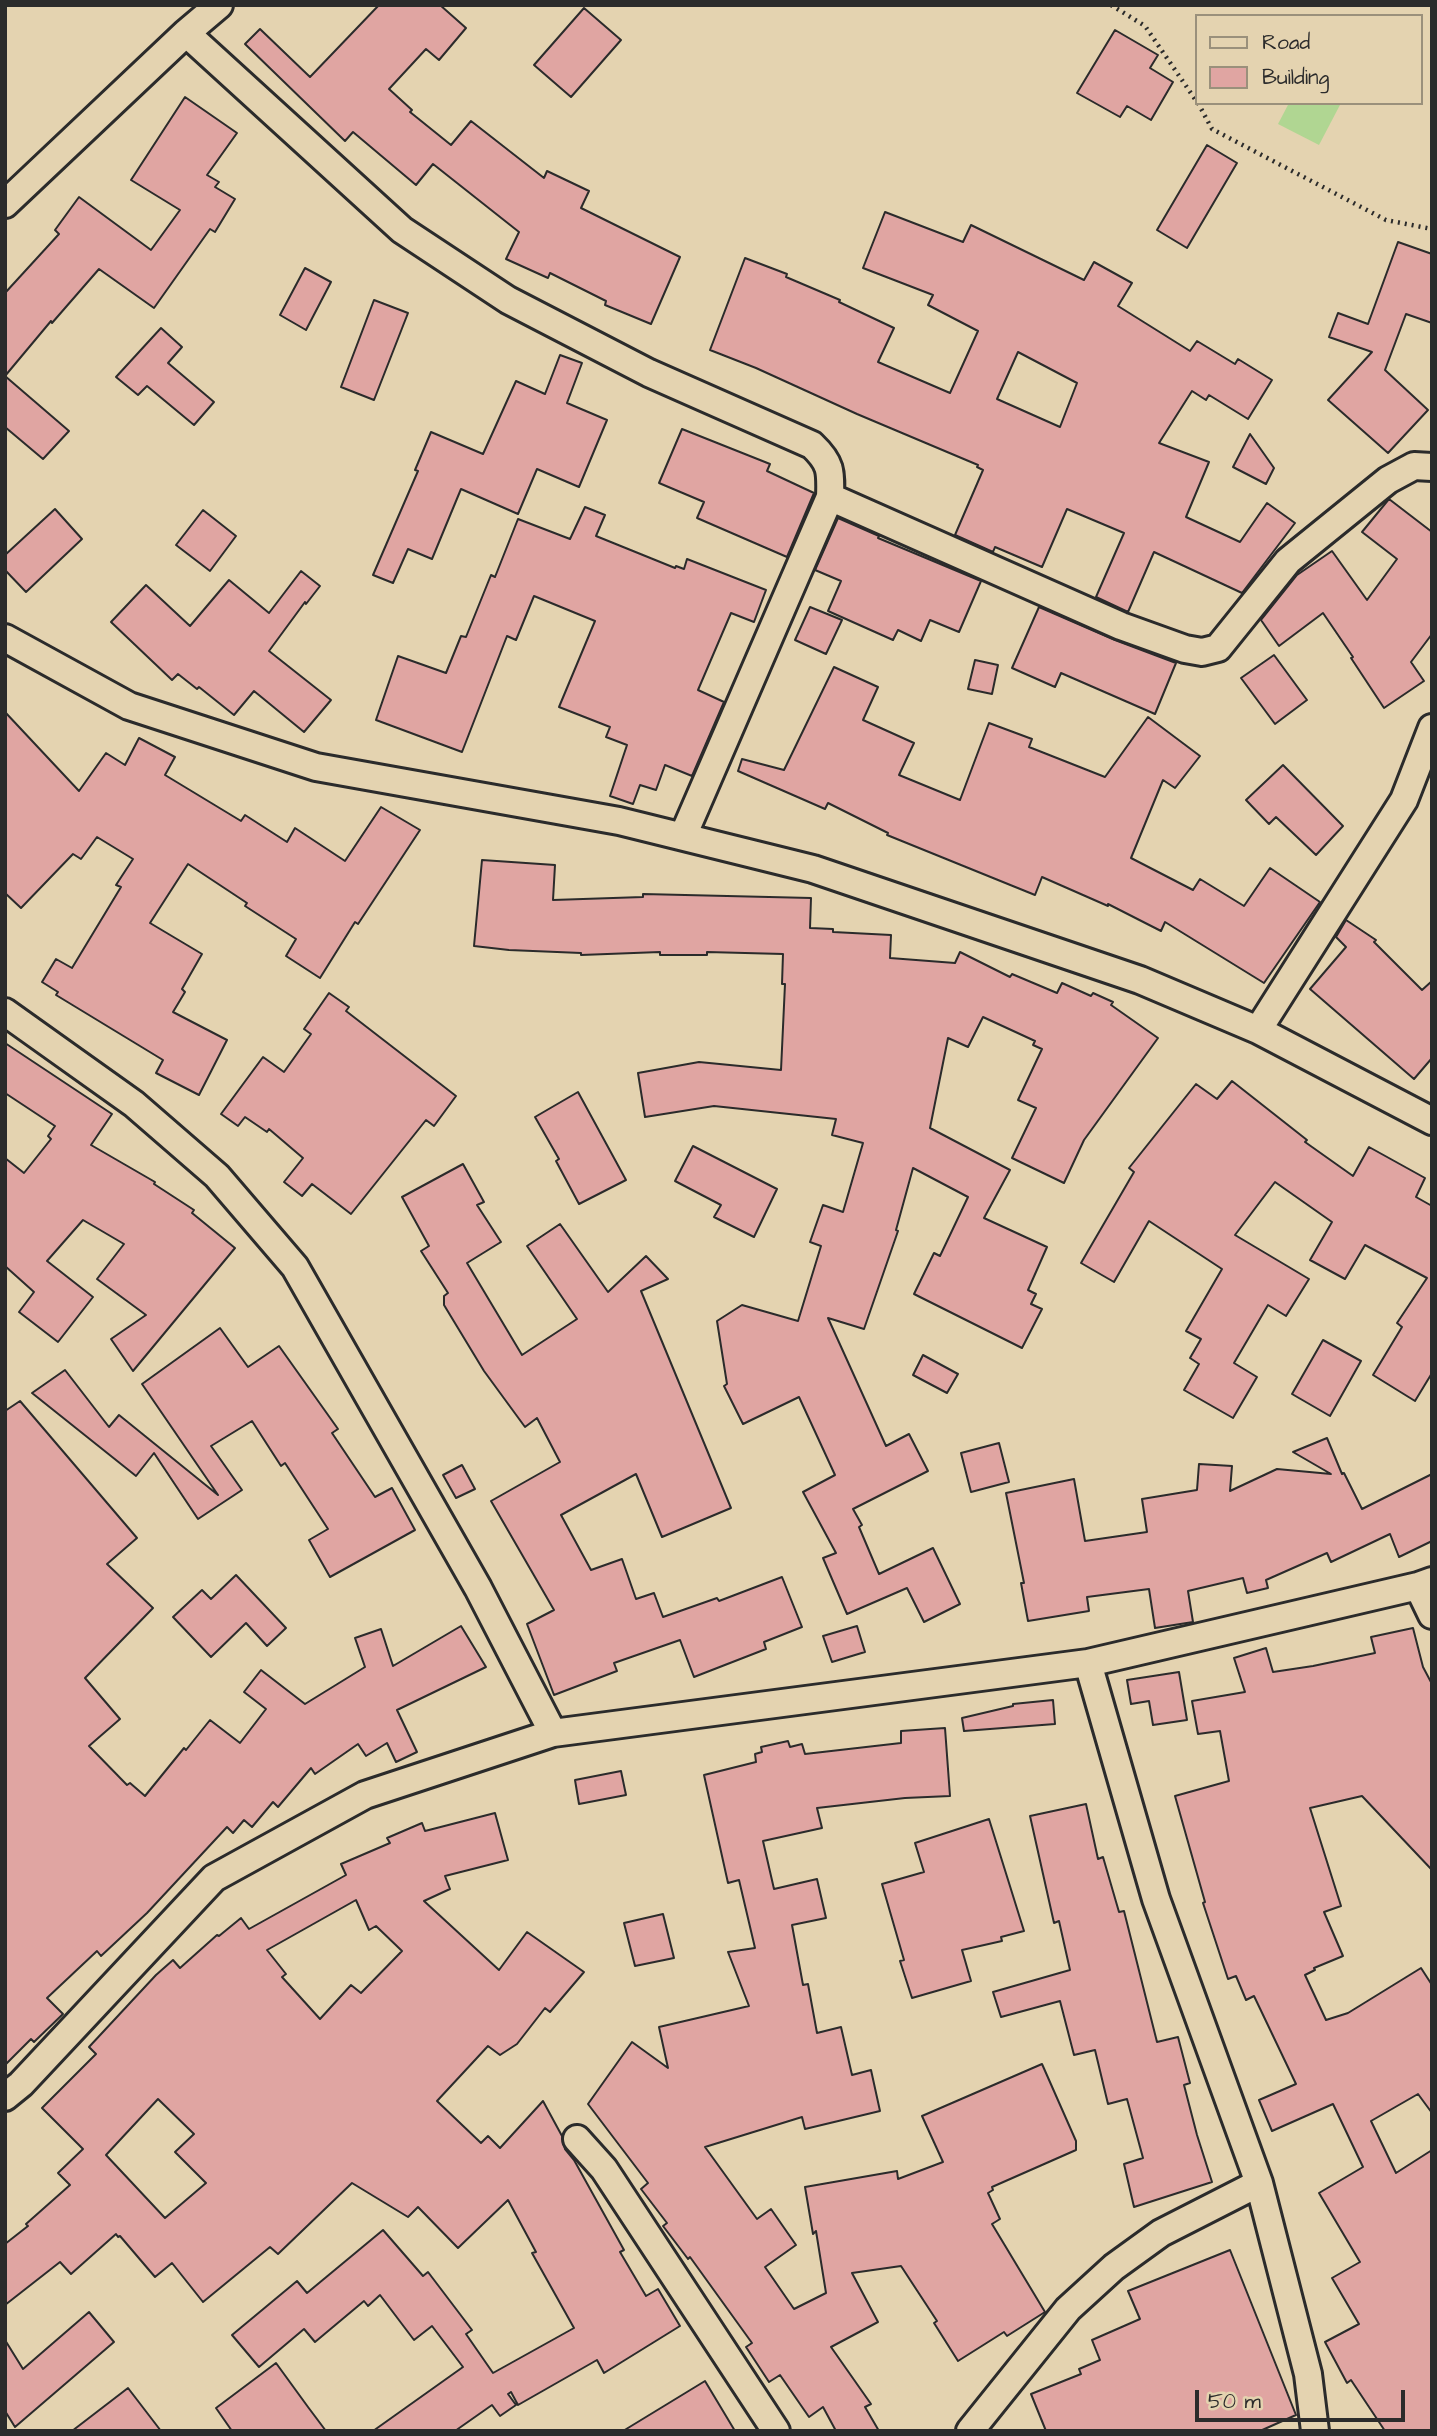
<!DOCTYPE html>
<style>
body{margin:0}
#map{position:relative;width:1437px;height:2436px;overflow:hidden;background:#e4d3b0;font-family:"Architects Daughter",sans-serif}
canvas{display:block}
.frame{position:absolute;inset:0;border:7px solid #2b2b2b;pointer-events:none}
.legend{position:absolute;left:1195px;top:14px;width:228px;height:91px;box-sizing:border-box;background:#e4d3b0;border:2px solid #9a907b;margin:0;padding:9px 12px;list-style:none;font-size:21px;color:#2b2b2b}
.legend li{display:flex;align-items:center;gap:14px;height:35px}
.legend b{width:35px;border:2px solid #9a907b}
.scale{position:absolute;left:1195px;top:2390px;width:210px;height:32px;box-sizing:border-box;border:4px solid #2b2b2b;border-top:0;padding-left:9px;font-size:21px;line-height:24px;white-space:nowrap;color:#2b2b2b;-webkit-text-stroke:5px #e4d3b0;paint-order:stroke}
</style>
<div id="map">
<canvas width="1437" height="2436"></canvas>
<div class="frame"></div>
<ul class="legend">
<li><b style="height:9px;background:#e4d3b0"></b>Road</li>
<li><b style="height:19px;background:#e0a5a2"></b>Building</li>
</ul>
<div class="scale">50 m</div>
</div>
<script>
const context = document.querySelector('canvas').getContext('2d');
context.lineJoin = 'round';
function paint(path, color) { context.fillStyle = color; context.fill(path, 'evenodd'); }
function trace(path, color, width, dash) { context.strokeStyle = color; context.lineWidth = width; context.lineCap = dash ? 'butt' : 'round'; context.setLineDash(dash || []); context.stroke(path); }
paint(new Path2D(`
 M1289 103H1341L1319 145 1278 124Z`), '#b0d692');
const building = new Path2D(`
 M379 5H440L466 28 439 60 426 49 389 89 412 110 410 112 451 145 471 121 544 178 547 171 589 191 581 208 680 257 651 324 605 305 606 301 550 273 548 278 506 259 519 232 433 164 416 185 353 132 345 141 245 44 260 29 310 77Z
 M584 8 621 40 571 97 534 65Z
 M1115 30 1158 55 1150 68 1173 82 1151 120 1127 106 1120 117 1077 93Z
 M185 97 237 133 207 175 219 182 215 187 235 199 215 232 210 229 154 308 99 269 52 323 51 321 5 376V293L59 234 55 230 79 197 151 250 180 210 131 180Z
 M1207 145 1237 163 1187 248 1157 230Z
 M885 212 963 242 971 225 1084 280 1094 262 1132 283 1118 306 1190 351 1197 341 1235 364 1238 359 1272 380 1248 419 1209 395 1206 400 1192 391 1159 443 1209 462 1186 517 1240 542 1267 503 1295 523 1242 593 1154 552 1128 612 1096 597 1124 533 1067 509 1042 567 995 547 993 552 955 535 983 470 977 467 978 465 857 414 756 368 710 350 745 258 787 274 786 277 840 300 839 302 894 328 878 362 950 393 978 331 928 305 933 295 863 268ZM1018 352 1077 383 1060 427 997 399Z
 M1398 242 1432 254V323L1406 314 1385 370 1428 410 1388 453 1328 400 1372 352 1329 337 1338 313 1368 324Z
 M305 268 331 282 306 330 280 315Z
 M374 300 408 313 374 400 341 387Z
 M161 328 182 347 168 363 214 402 194 425 147 386 138 395 116 377Z
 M560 355 582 363 567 403 607 420 579 487 537 469 518 514 461 489 432 559 408 549 393 583 373 575 418 471 415 470 431 432 483 454 516 381 545 394Z
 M5 376 69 431 43 459 5 427Z
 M682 429 770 464 767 471 814 493 787 557 697 518 704 502 659 483Z
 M1250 434 1274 468 1266 484 1233 467Z
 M1389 499 1432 532V634L1411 662 1424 681 1384 708 1351 658 1353 657 1323 613 1279 646 1261 620 1297 575 1332 551 1367 600 1397 559 1362 532Z
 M585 507 605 515 596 536 675 568 676 566 684 569 687 559 766 590 754 622 731 613 698 690 724 702 692 776 665 765 656 790 640 785 633 804 610 796 627 745 606 737 610 727 559 707 595 621 534 596 516 640 507 636 462 752 376 720 398 656 446 673 461 636 466 637 491 575 495 577 518 519 570 539Z
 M55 509 82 539 26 592 5 570V555Z
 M203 510 236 536 210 571 176 545Z
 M838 518 879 536 878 538 981 581 959 632 930 620 921 641 898 630 893 640 828 611 841 581 815 570Z
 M301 571 320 586 306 604 305 602 269 651 331 700 304 732 254 691 234 715 199 687 197 689 178 674 172 680 111 622 146 585 190 626 229 580 269 613Z
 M810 607 842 620 826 654 795 640Z
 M1039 607 1115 640 1176 663 1155 714 1061 673 1055 687 1012 668Z
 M1274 655 1307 700 1275 724 1241 678Z
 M975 660 998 665 992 694 968 689Z
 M834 667 878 687 863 720 914 743 899 775 960 800 989 723 1032 739 1029 747 1105 777 1148 717 1200 756 1175 788 1163 780 1131 858 1193 890 1200 879 1244 906 1270 868 1320 902 1264 983 1165 922 1161 931 1108 904V906L1042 877 1035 895 887 835 888 833 828 803 825 809 738 771 742 759 784 770Z
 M5 712 79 791 106 753 125 765 139 738 175 757 165 775 241 821 245 815 287 842 295 828 345 861 381 807 420 830 358 924 355 922 320 978 286 956 296 939 245 906 247 903 188 864 150 923 202 954 182 989 185 992 173 1012 227 1040 199 1095 156 1073 163 1060 56 995 58 992 42 982 56 959 72 968 121 887 116 885 133 859 97 837 81 859 73 854 21 908 5 893Z
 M1283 765 1343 826 1316 855 1276 817 1269 824 1246 800Z
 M482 860 555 865 553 900 643 897V894L811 898 810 928 833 929V932L891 935 890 958 955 963 960 952 1010 977 1012 974 1057 993 1062 983 1091 996 1093 993 1113 1002 1111 1005 1158 1038 1084 1140 1064 1183 1012 1158 1036 1108 1018 1100 1042 1049 1033 1045 1035 1041 983 1017 968 1047 948 1038 930 1128 1010 1170 984 1218 1047 1247 1028 1290 1036 1294 1031 1304 1042 1309 1022 1348 914 1294 934 1253 940 1256 968 1197 913 1168 896 1230 898 1231 864 1329 828 1318 886 1446 909 1434 928 1471 853 1509 862 1525 859 1527 879 1574 933 1548 960 1604 924 1622 907 1588 847 1614 823 1558 836 1553 803 1492 835 1475 799 1397 743 1424 724 1386 727 1384 717 1321 742 1305 798 1321 821 1246 810 1242 823 1205 843 1212 863 1143 832 1135 836 1119 714 1106 645 1117 638 1073 699 1062 781 1070 785 984H782L783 954 707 952V955H660V952L581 955V953L509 950 474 946Z
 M1346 920 1376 940 1374 942 1422 990 1432 981V1058L1414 1079 1310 989 1346 947 1336 937Z
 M329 993 349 1007 346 1011 456 1096 434 1126 426 1120 351 1214 312 1184 302 1196 284 1182 303 1158 269 1129 267 1132 245 1117 238 1126 221 1114 263 1057 284 1072 311 1034 304 1029Z
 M5 1043 112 1114 91 1145 155 1182 154 1184 194 1210 192 1213 235 1248 133 1371 111 1339 146 1315 97 1279 124 1244 83 1220 47 1261 93 1297 58 1342 19 1312 34 1292 5 1266V1158L24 1173 51 1139 48 1136 55 1126 5 1093Z
 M1232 1081 1307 1140 1305 1142 1353 1176 1369 1147 1425 1178 1416 1197 1432 1206V1373L1415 1401 1373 1375 1402 1327 1397 1323 1427 1278 1365 1245 1345 1279 1310 1260 1332 1222 1275 1182 1235 1235 1309 1279 1286 1316 1268 1305 1234 1363 1257 1377 1233 1418 1184 1390 1199 1364 1190 1358 1201 1339 1186 1331 1222 1269 1149 1221 1114 1282 1081 1263 1134 1172 1129 1168 1196 1084 1217 1099Z
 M578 1092 626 1180 579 1204 556 1161 559 1159 535 1117Z
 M693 1146 777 1189 754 1237 714 1217 721 1205 675 1181Z
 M463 1164 484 1202 477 1205 501 1242 467 1263 522 1355 577 1319 527 1246 560 1224 608 1292 646 1256 668 1279 641 1291 731 1508 662 1537 636 1474 561 1515 591 1570 622 1559 636 1599 654 1593 663 1617 717 1598 719 1601 782 1577 802 1627 764 1642 766 1649 694 1677 680 1640 614 1663 617 1671 554 1695 527 1624 554 1610 491 1501 560 1462 537 1418 525 1427 484 1371 444 1305V1296L448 1293 421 1251 429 1246 402 1197Z
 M220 1328 248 1367 279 1346 338 1429 332 1433 375 1497 392 1488 415 1530 330 1577 309 1540 328 1529 285 1463 281 1466 252 1421 211 1446 242 1490 198 1519 154 1453 136 1476 32 1393 65 1370 109 1427 119 1415 218 1495 142 1384Z
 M1323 1340 1361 1361 1330 1416 1292 1394Z
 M923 1355 958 1374 947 1393 913 1375Z
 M20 1401 137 1538 107 1564 153 1608 85 1678 120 1719 89 1746 127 1785 130 1783 145 1796 184 1748 186 1750 210 1720 240 1743 266 1709 244 1692 261 1670 305 1704 365 1667 355 1638 381 1629 393 1666 461 1626 486 1667 397 1710 417 1752 396 1762 387 1743 366 1756 358 1744 315 1774 311 1768 278 1807 273 1802 252 1827 244 1820 233 1833 227 1827 147 1913 101 1956 97 1951 47 1998 63 2014 34 2042 31 2039 5 2065V1411Z
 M1327 1438 1342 1474 1344 1473 1362 1509 1432 1474V1541L1399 1557 1390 1534 1331 1562 1327 1553 1266 1580 1268 1588 1247 1593 1243 1578 1188 1591 1193 1622 1155 1628 1149 1589 1087 1597 1089 1611 1028 1621 1021 1583H1024L1006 1493 1074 1479 1085 1541 1147 1532 1142 1499 1197 1490 1199 1464 1232 1466 1230 1491 1277 1469 1331 1474 1293 1452Z
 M999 1443 1009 1482 971 1492 961 1453Z
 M462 1465 475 1489 456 1498 443 1475Z
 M236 1575 286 1628 267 1646 246 1623 211 1657 173 1617 202 1590 211 1599Z
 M857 1626 865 1652 832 1662 823 1636Z
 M1413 1628 1423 1667 1432 1684V1870L1362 1796 1310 1808 1341 1906 1324 1912 1343 1956 1314 1968 1315 1970 1305 1975 1326 2020 1348 2013 1421 1968 1432 1985V2113L1418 2094 1371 2121 1396 2173 1432 2150V2431H1385L1351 2380 1347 2383 1325 2342 1359 2324 1332 2278 1360 2262 1319 2193 1363 2167 1333 2104 1272 2131 1259 2100 1296 2084 1254 1996 1246 2000 1236 1976 1228 1979 1203 1903 1205 1902 1175 1796 1229 1781 1220 1731 1198 1734 1192 1701 1245 1692 1234 1658 1266 1648 1273 1672 1313 1666 1375 1653 1371 1637Z
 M1179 1672 1187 1720 1153 1725 1149 1701 1131 1704 1127 1680Z
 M1053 1700 1055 1724 964 1731 962 1718 1013 1706V1704Z
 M945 1728 950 1796 905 1798 817 1808 822 1828 763 1841 774 1889 817 1879 826 1918 792 1925 803 1985 808 1984 817 2033 841 2027 852 2075 871 2070 880 2111 805 2129 802 2117 705 2147 757 2219 771 2209 796 2245 765 2267 794 2309 826 2293 816 2231 813 2234 805 2187 897 2171 898 2179 943 2162 922 2116 1042 2064 1076 2141V2150L992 2187 993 2190 988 2193 1000 2219 992 2224 1045 2312 1007 2336 1004 2332 958 2361 934 2323 937 2321 901 2266 852 2273 878 2322 831 2347 871 2404 865 2407 879 2431H836L823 2407 809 2417 780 2375 769 2382 746 2347 752 2343 690 2257 688 2259 663 2226 667 2223 641 2189 648 2183 588 2104 632 2042 668 2068 659 2027 749 2006 728 1952 755 1948 739 1880 728 1883 704 1775 756 1762 755 1754 762 1752 761 1747 788 1741 790 1747 802 1744 805 1754 901 1743V1731Z
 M621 1771 626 1795 579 1804 575 1780Z
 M1086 1804 1098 1859 1103 1857 1119 1912 1124 1911 1157 2042 1178 2037 1190 2083 1184 2085 1197 2135 1212 2182 1134 2207 1124 2164 1143 2158 1127 2099 1108 2104 1095 2050 1074 2055 1060 2001 1001 2017 993 1992 1070 1970 1059 1921 1054 1923 1030 1816Z
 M495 1813 508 1860 445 1876 450 1889 424 1901 499 1970 527 1932 584 1972 550 2012 545 2008 517 2044 500 2055 488 2046 437 2101 481 2143 488 2136 500 2148 543 2101 562 2136 565 2149 574 2160 624 2250 620 2252 646 2296 658 2289 680 2326 604 2373 597 2360 518 2405 511 2392 508 2394 516 2405 500 2416 492 2405 455 2431H373L463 2367 432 2326 414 2340 380 2295 368 2306 364 2301 315 2342 304 2329 259 2367 232 2335 297 2281 307 2293 383 2230 423 2276 428 2272 472 2330 466 2334 493 2373 574 2328 532 2253 536 2252 508 2200 458 2248 418 2207 408 2217 352 2183 278 2254 270 2247 203 2302 172 2263 155 2277 120 2236 118 2237 116 2234 71 2274 60 2262 5 2305V2244L28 2226 26 2224 70 2185 58 2173 83 2149 42 2108 96 2054 89 2047 156 1975 173 1960 180 1968 217 1935 219 1936 241 1918 249 1929 346 1875 341 1864 390 1843 387 1838 422 1823 425 1831ZM356 1900 369 1930 376 1926 402 1951 361 1993 351 1985 320 2019 282 1977 286 1974 267 1950ZM158 2099 194 2134 175 2152 206 2183 165 2218 106 2155Z
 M989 1819 1024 1931 1001 1937 1002 1941 962 1950 971 1981 912 1998 900 1961 904 1960 882 1884 924 1872 915 1843Z
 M663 1914 674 1958 635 1966 624 1923Z
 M1230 2250 1296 2415 1260 2431H1046L1031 2394 1081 2374 1079 2369 1100 2360 1092 2340 1140 2319 1128 2291Z
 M89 2312 114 2342 15 2427 5 2411V2340L23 2369Z
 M276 2363 308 2407 326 2431H232L216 2408Z
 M705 2381 735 2431H623Z
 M128 2388 161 2431H72Z`);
paint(building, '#e0a5a2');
trace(building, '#2b2b2b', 2);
const street = new Path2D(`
 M186 33 402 230 508 300 649 373 812 445C831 463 831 471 830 497L683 836
 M5 204 186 33 219 5
 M830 497 1121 626 1185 649 1202 652 1218 648 1288 561 1388 480 1414 466 1432 467
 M5 638 129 706 316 767 619 821 813 869 1140 980 1258 1030 1432 1121
 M5 1012 134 1104 217 1176 295 1267 478 1588 553 1733
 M1258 1030 1404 800 1432 728
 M1418 1586 1432 1615
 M1088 1663 1156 1899 1259 2183 1308 2374 1315 2431
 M5 2097 21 2084 214 1878 365 1795 553 1733 1088 1663 1418 1586 1432 1581
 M577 2139 604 2169 776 2431
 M970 2431 1068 2309 1114 2267 1161 2233 1259 2183`);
trace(street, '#2b2b2b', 32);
trace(new Path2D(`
 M1111 5 1145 26 1197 102
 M1198 103 1212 129 1386 220 1432 229`), '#2b2b2b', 4.5, [2, 5]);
trace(street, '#e4d3b0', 26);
</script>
